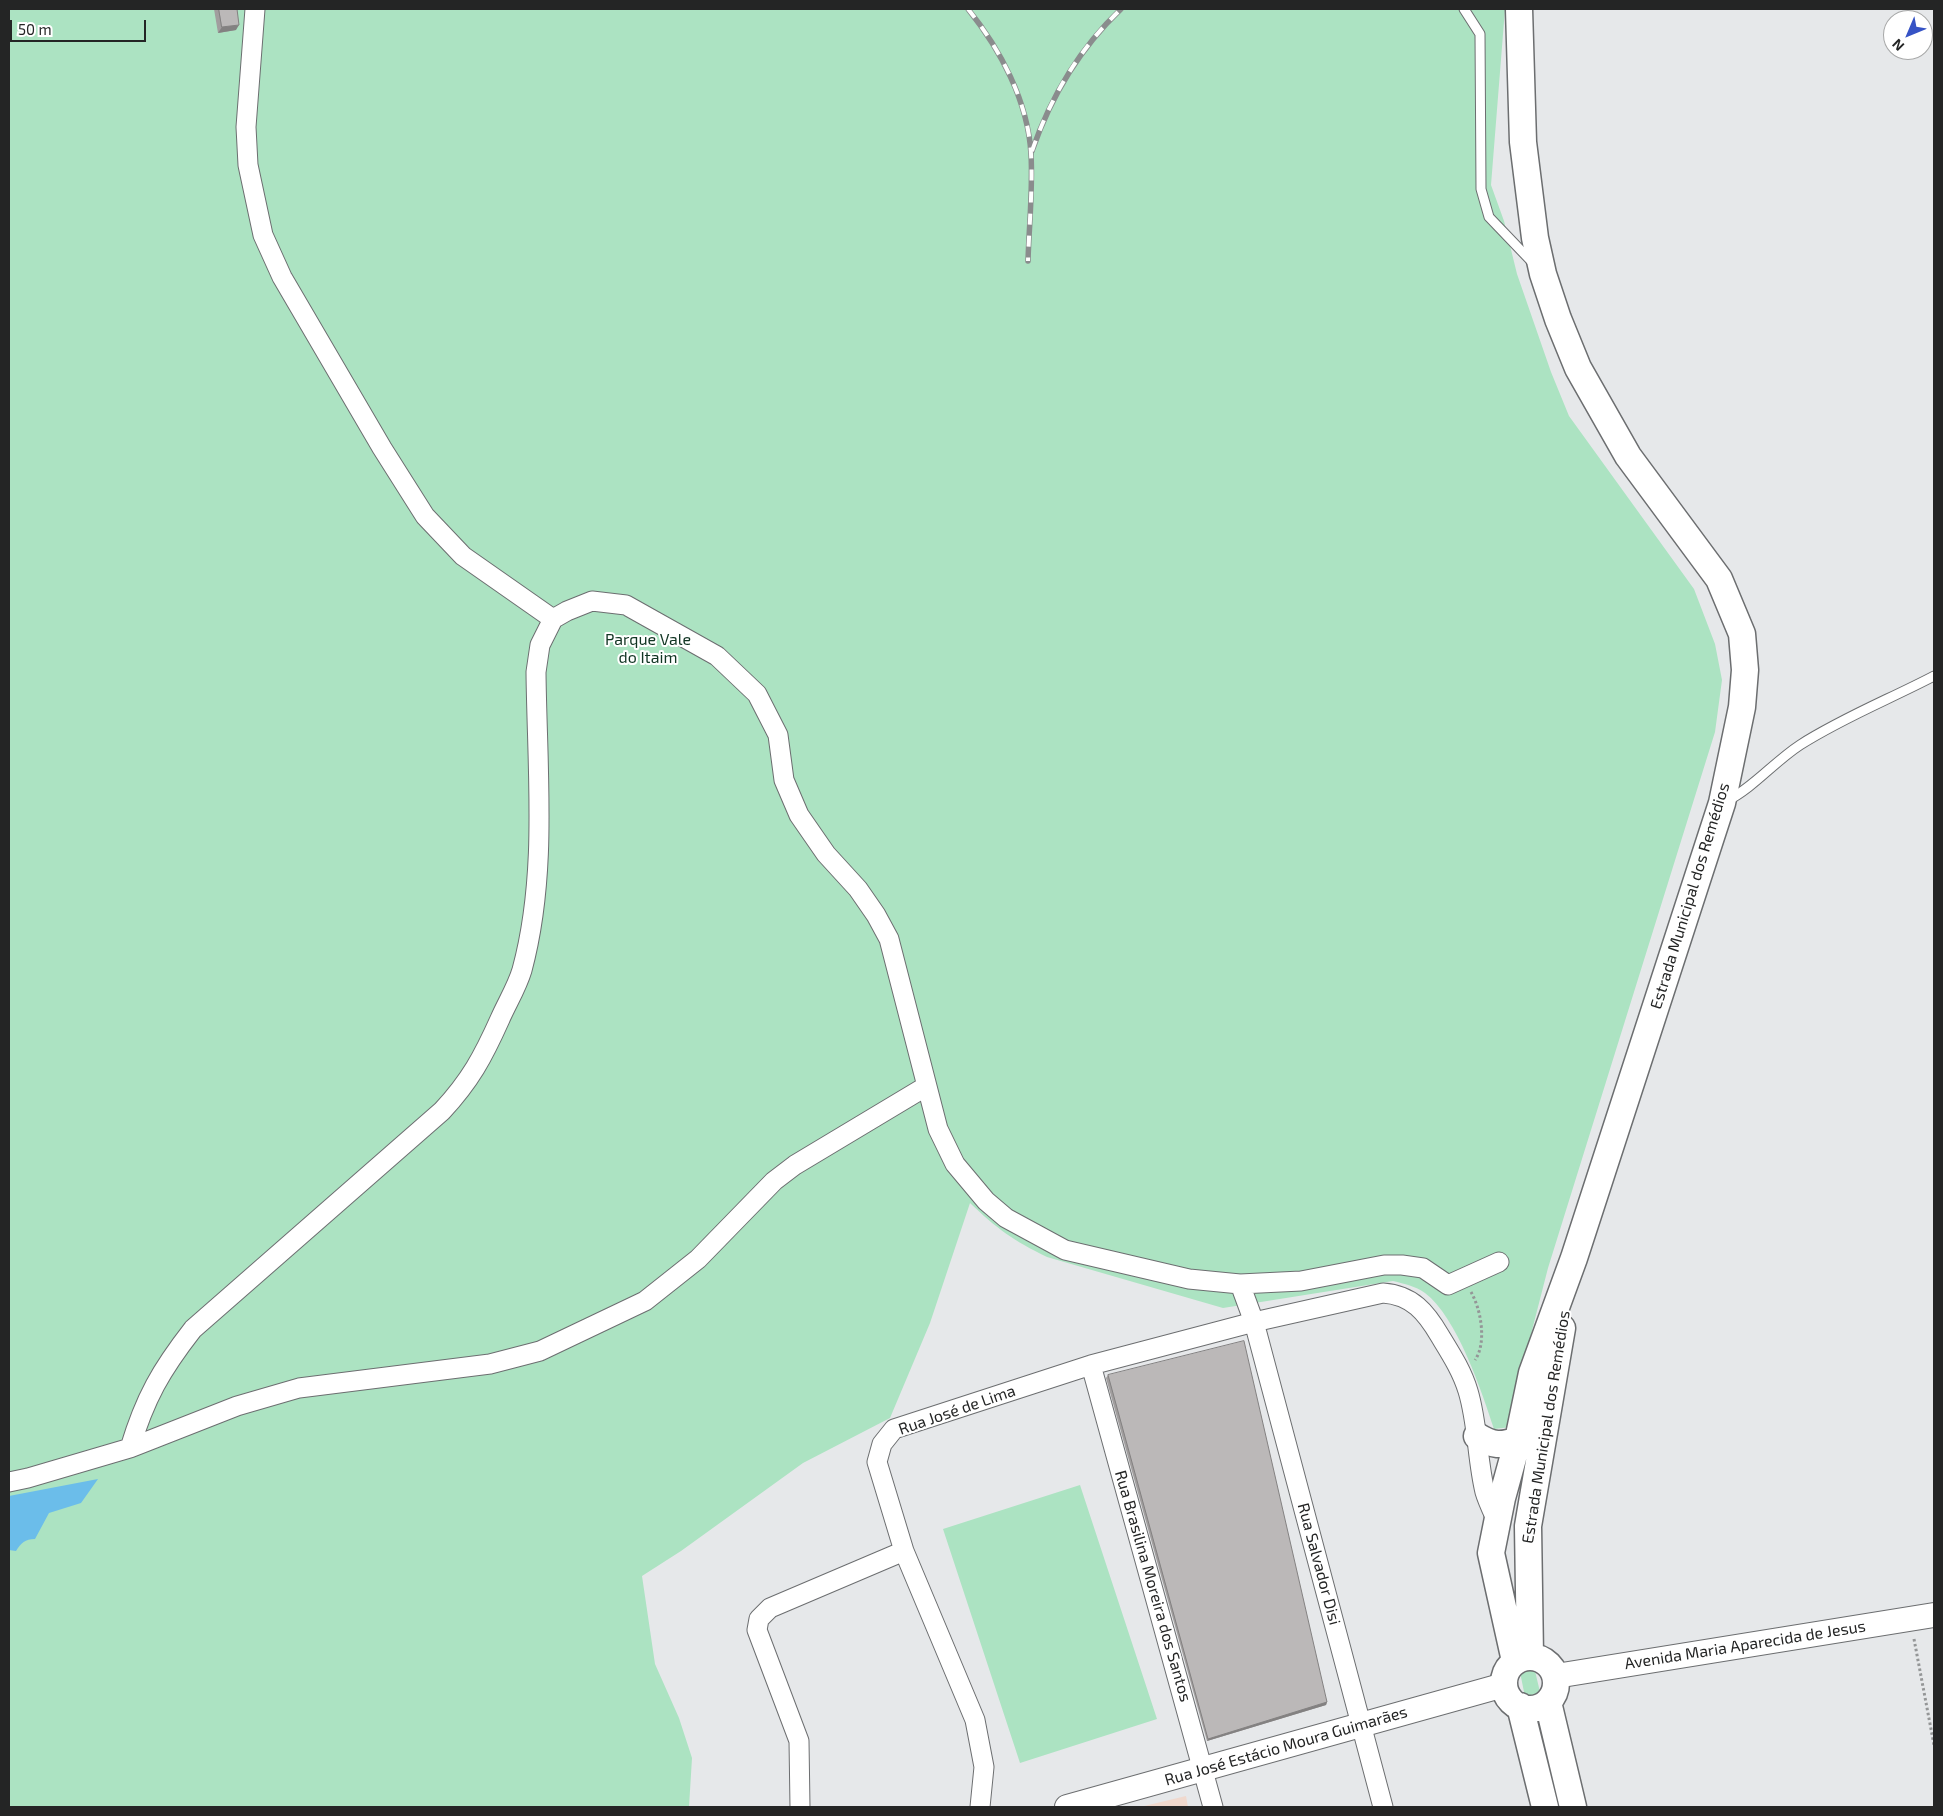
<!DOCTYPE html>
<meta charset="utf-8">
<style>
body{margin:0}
#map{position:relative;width:1943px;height:1816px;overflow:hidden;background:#e6e8ea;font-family:"Exo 2",sans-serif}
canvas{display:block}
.frame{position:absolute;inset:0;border:10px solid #242525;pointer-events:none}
.north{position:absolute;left:1883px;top:10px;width:50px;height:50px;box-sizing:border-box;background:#fff;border:1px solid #a7a8a8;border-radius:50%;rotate:225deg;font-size:14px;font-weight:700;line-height:20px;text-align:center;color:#242525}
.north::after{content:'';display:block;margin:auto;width:18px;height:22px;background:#3653c5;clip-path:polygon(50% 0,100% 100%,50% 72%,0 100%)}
.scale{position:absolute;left:10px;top:20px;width:136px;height:22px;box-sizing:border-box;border:2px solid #242525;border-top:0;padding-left:6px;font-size:15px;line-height:18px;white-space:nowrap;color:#242525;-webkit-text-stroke:4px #fff;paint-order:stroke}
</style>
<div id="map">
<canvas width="1943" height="1816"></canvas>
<div class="frame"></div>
<div class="north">N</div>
<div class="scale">50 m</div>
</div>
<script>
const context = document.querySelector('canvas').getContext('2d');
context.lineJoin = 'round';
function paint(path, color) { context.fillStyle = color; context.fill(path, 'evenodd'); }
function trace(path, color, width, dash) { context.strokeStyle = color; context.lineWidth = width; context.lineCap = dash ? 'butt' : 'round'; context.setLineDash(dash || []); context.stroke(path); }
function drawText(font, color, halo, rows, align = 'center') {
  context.font = font + ' "Exo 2",sans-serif'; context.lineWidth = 4; context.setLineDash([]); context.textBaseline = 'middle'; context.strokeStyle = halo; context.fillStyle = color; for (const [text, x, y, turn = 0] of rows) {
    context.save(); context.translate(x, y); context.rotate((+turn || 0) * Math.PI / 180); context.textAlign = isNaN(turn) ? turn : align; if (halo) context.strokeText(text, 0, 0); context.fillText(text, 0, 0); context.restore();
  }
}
paint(new Path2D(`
 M1186 1796 1188 1807H1140Z`), '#f0d9ce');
paint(new Path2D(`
 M9 9H1505L1491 185 1504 221 1517 274 1551 372 1569 416 1694 589 1715 644 1722 680 1715 732 1548 1268 1520 1377 1511 1427 1494 1429C1482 1392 1457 1317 1425 1293 1415 1286 1405 1284 1393 1281L1223 1308 1047 1257C1014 1241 996 1228 970 1203L930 1323 890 1418 803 1463 681 1551 642 1576 655 1664 679 1718 692 1758 689 1807H9Z
 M1080 1485 1157 1719 1020 1763 943 1529Z
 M1527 1668 1535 1671 1540 1692 1533 1699 1525 1697 1520 1672Z`), '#ace3c2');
paint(new Path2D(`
 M98 1479 81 1503 49 1513 35 1539C25 1539 21 1543 16 1551L9 1550V1496Z`), '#6bbdea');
const service = new Path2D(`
 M1464 9 1480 34 1481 189 1489 217 1533 263
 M1727 801C1754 787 1774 762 1800 745 1842 718 1890 699 1934 676`);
const minor = new Path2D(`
 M255 9 246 127 248 165 263 235 282 277 382 448 425 516 463 556 553 619
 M925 1087 795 1165 774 1181 698 1259 645 1301 540 1351 490 1364 299 1388 237 1406 130 1448C145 1398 161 1370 193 1329L442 1111C470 1081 483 1057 500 1019 507 1003 517 987 522 970 548 874 537 770 536 672L540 645 553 619 567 611 592 601 626 605 717 656 757 694 778 735 784 780 799 815 826 854 858 889 876 915 889 939 938 1129 955 1164 986 1201 1006 1218 1065 1250 1189 1279 1240 1284 1254 1322 1383 1807
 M1240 1284 1301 1281 1384 1265H1402L1423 1268 1448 1285 1499 1262
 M1091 1365 1213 1807
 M9 1482 28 1478 130 1448
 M800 1807 799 1741 757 1630 759 1619 770 1608 904 1551
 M980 1807 984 1767 975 1720 904 1551 877 1462 882 1444 894 1429 1091 1365 1254 1322 1383 1293C1412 1295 1426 1312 1440 1336 1451 1354 1462 1371 1468 1391 1478 1424 1477 1459 1485 1492 1488 1502 1493 1512 1497 1521`);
const tertiary = new Path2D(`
 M1556 1676 1934 1615
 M1067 1807 1504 1685`);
const secondary = new Path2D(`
 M1477 1436C1493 1446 1501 1446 1518 1440
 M1530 1656 1528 1526 1562 1328
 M1504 1683a26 26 0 1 1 52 0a26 26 0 1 1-52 0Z
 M1515 1661 1491 1553 1502 1498 1518 1440 1532 1373 1574 1258 1722 803 1742 707 1745 670 1742 634 1719 579 1628 456 1578 368 1558 319 1543 274 1535 238 1523 142 1519 9
 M1548 1702 1573 1807
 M1520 1706 1545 1807`);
trace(service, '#6c6e70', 11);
trace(minor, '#6c6e70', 21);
trace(tertiary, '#6c6e70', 26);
trace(secondary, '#6c6e70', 29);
trace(new Path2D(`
 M1471 1292C1481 1309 1487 1343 1475 1360
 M1914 1639 1934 1745`), '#949697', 3, [2.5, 2.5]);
trace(service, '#fff', 9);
trace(minor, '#fff', 19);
trace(tertiary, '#fff', 24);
trace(secondary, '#fff', 26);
const rail = new Path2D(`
 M968 9C1000 49 1028 101 1031 154 1033 189 1029 226 1028 261
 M1032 151C1051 96 1079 49 1121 9`);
trace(rail, '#8a8c8d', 5.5);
trace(rail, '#fff', 4, [11]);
paint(new Path2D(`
 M214 9H237L236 30 218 33Z
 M1108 1375 1327 1702 1326 1705 1207 1741 1106 1378Z`), '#a19e9e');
paint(new Path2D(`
 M239 25 236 30 218 33 222 27Z
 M1327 1702 1326 1705 1207 1741 1208 1739Z`), '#838181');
const building = new Path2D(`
 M219 9H237L239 25 222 27Z
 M1244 1341 1327 1702 1208 1739 1108 1375Z`);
paint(building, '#bbb8b8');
trace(building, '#838181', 1);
drawText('16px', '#113523', '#fff', [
 ["Parque Vale",648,640],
 ["do Itaim",648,658]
]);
drawText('16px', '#242525', '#fff', [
 ["Estrada Municipal dos Remédios",1690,896,-73],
 ["Rua José de Lima",957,1410,-19],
 ["Estrada Municipal dos Remédios",1546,1427,-81],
 ["Rua Salvador Disi",1319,1564,75],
 ["Rua Brasilina Moreira dos Santos",1153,1586,74],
 ["Avenida Maria Aparecida de Jesus",1745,1645,-9],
 ["Rua José Estácio Moura Guimarães",1286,1746,-16]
]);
</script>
